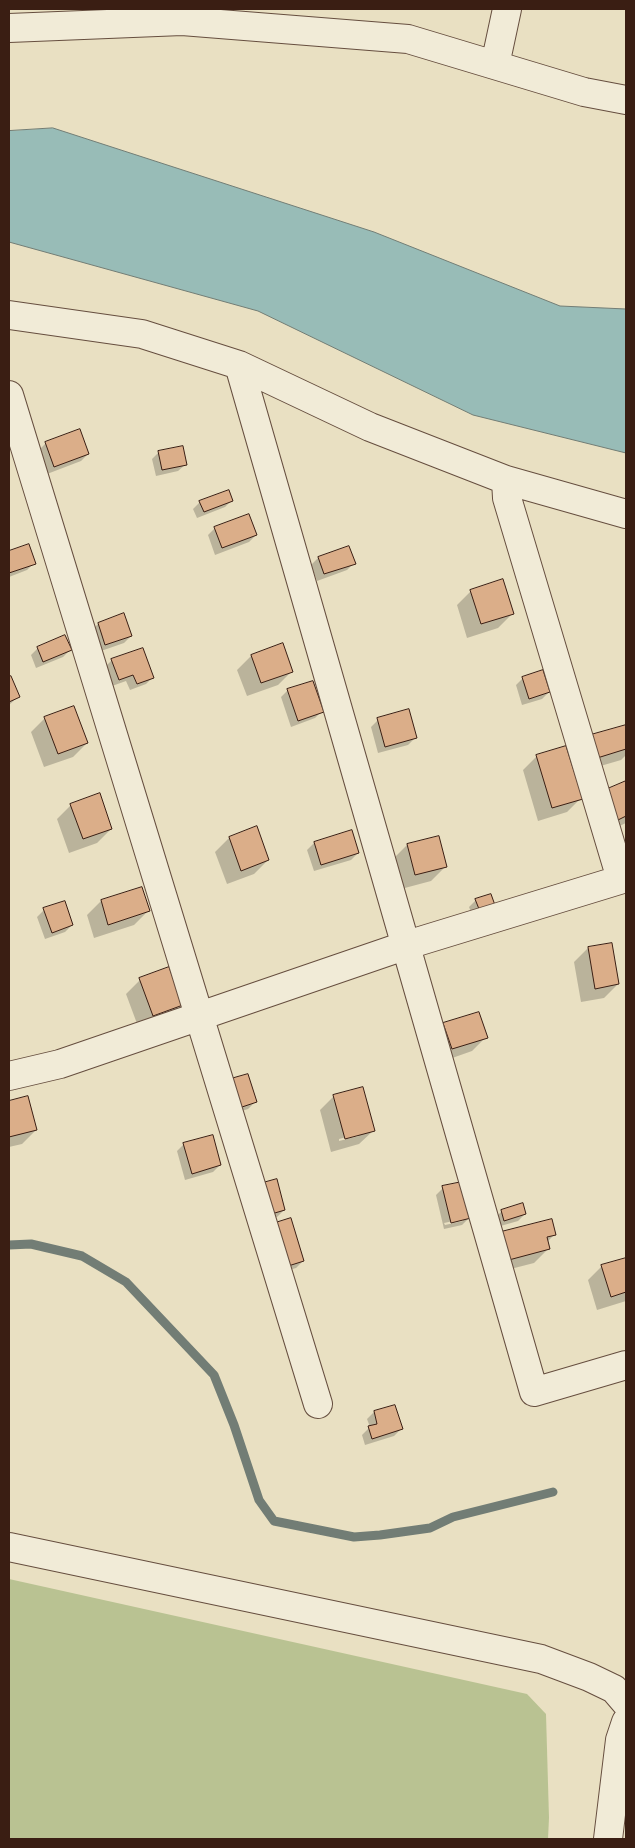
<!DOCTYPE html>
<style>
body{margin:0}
#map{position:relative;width:635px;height:1848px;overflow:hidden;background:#e9e0c2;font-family:"Gentium Book Plus",serif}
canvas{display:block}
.frame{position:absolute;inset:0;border:10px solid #3a1e13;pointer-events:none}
</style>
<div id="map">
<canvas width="635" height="1848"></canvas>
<div class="frame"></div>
</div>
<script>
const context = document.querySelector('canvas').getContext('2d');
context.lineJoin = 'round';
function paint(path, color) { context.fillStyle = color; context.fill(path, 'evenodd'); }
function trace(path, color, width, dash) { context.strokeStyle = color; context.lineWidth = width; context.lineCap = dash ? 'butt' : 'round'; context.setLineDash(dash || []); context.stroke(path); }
paint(new Path2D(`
 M9 1579 527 1694 546 1714 549 1818 548 1839H9Z`), '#b9c292');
const water = new Path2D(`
 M53 128 374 232 560 306 626 309V453L473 415 258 311 9 242V131Z`);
paint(water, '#98bcb7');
trace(water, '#727d75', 1);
paint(new Path2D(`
 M46 443 88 454 81 461 47 474 39 450Z
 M159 452 186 464 178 471 156 476 152 459Z
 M232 500 225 507 197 518 193 509 200 502Z
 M215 528 256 535 249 542 215 555 208 535Z
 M28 545 34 563 27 570 9 577V552Z
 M318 558 354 563 347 570 317 581 311 565Z
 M471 591 512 614 498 628 467 638 457 605Z
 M98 624 131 636 124 643 98 652 91 631Z
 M282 645 292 671 278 685 247 696 237 670 251 656Z
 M38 648 70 650 63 657 36 668 31 655Z
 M112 660 153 677 146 684 130 690 126 681 112 686 105 667Z
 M9 678 18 697 9 705Z
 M523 678 549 692 542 699 522 705 516 685Z
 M288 690 322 711 315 718 291 727 281 697Z
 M45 718 87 743 73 757 44 767 31 732Z
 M378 720 415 738 408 745 378 753 371 727Z
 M626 727V755L621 760 580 772 588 738Z
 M537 756 581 798 567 812 538 821 523 770Z
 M626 782V823L604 833 606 791Z
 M71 805 111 829 97 843 69 853 57 819Z
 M229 838 268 860 254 874 227 884 215 852Z
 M314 843 358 853 351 860 314 871 307 850Z
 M407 845 445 867 431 881 401 889 393 859Z
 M141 889 148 911 134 925 94 938 87 915 101 901Z
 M490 895 474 920 469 907 476 900Z
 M44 910 72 925 65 932 45 939 37 917Z
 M588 948 618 984 604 998 581 1002 574 962Z
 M140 980 181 1004 167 1019 139 1029 126 994Z
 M478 1013 486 1037 472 1051 438 1063 429 1038 443 1024Z
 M247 1075 255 1102 248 1109 229 1115Z
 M334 1096 374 1130 359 1144 331 1152 320 1110ZM359 1134V1136L339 1141V1139Z
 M27 1097 36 1130 22 1144 9 1147V1102Z
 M184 1144 220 1165 213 1172 185 1180 177 1151Z
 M443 1188 469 1218 462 1225 444 1229 436 1195ZM463 1219V1221L445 1225 444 1223Z
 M253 1192 284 1210 277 1217 261 1221Z
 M502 1211 525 1214 518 1221 497 1227 495 1218Z
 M265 1232 303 1261 296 1268 278 1273Z
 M554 1235 547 1242 548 1249 534 1263 491 1274 484 1248Z
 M626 1259V1301L597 1310 588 1280 602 1266Z
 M394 1406 401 1429 394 1436 365 1445 362 1435 370 1427 367 1419 374 1412Z`), '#0003');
trace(new Path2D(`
 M9 1245 31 1244 82 1256 126 1282 214 1375 234 1425 259 1500 274 1521 354 1537 380 1535 430 1528 453 1517 553 1492`), '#727d75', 9);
const building = new Path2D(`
 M80 429 89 454 54 467 45 442Z
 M183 446 187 465 162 470 158 451Z
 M229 490 233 501 204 512 199 501Z
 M249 514 257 535 222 548 214 527Z
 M29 544 36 564 9 573V551Z
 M349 546 356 564 324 574 318 557Z
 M503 579 514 614 481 624 470 590Z
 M124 613 132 636 105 645 98 623Z
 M65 635 72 650 43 662 37 647Z
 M283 643 293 672 261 683 251 655Z
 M143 648 154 678 137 684 133 675 119 680 111 659Z
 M543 670 550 692 529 699 522 677Z
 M11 676 20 697 9 702V677Z
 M313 681 324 712 298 721 287 689Z
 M74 706 88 743 58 754 44 717Z
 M409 709 417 738 385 747 377 718Z
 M626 725V749L594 759 587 736Z
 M566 746 583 799 552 808 536 755Z
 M626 781V816L618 820 605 790Z
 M100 793 112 829 83 839 70 804Z
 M257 826 269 860 241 871 229 837Z
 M352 830 359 853 321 865 314 842Z
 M439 836 447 867 415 875 407 844Z
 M142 887 150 911 108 925 101 900Z
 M491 894 496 908 481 914 475 899Z
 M65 901 73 925 52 933 43 908Z
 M612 943 619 984 595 989 588 947Z
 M169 967 183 1005 153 1016 139 978Z
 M479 1012 488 1038 452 1049 443 1023Z
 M248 1074 257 1102 236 1109 227 1080Z
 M363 1087 375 1131 345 1139 333 1095Z
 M28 1096 37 1130 9 1137V1101Z
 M213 1135 221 1165 192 1174 183 1143Z
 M277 1179 285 1210 268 1215 259 1184Z
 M462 1182 471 1218 451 1223 442 1186Z
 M523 1203 526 1214 504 1221 501 1210Z
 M291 1218 304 1261 285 1267 272 1224Z
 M552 1219 556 1235 547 1237 550 1249 505 1261 497 1233Z
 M626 1258V1292L611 1297 601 1265Z
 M395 1405 403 1429 372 1439 368 1426 377 1424 374 1411Z`);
paint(building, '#dbae89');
trace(building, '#3a1e13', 1);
const minor = new Path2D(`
 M9 28 182 21 408 39 584 92 626 100
 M495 65 507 9
 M9 315 142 334 239 365 370 427 506 480 626 514
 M239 365 534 1392 626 1365
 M9 395 318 1404
 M506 480 507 498 621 879
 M9 1076 60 1064 407 945 626 878
 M9 1547 541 1659 589 1677 614 1689 626 1703
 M608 1839 620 1740 626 1722`);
trace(minor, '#664e3f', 30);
trace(minor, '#f1ebd7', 28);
</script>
